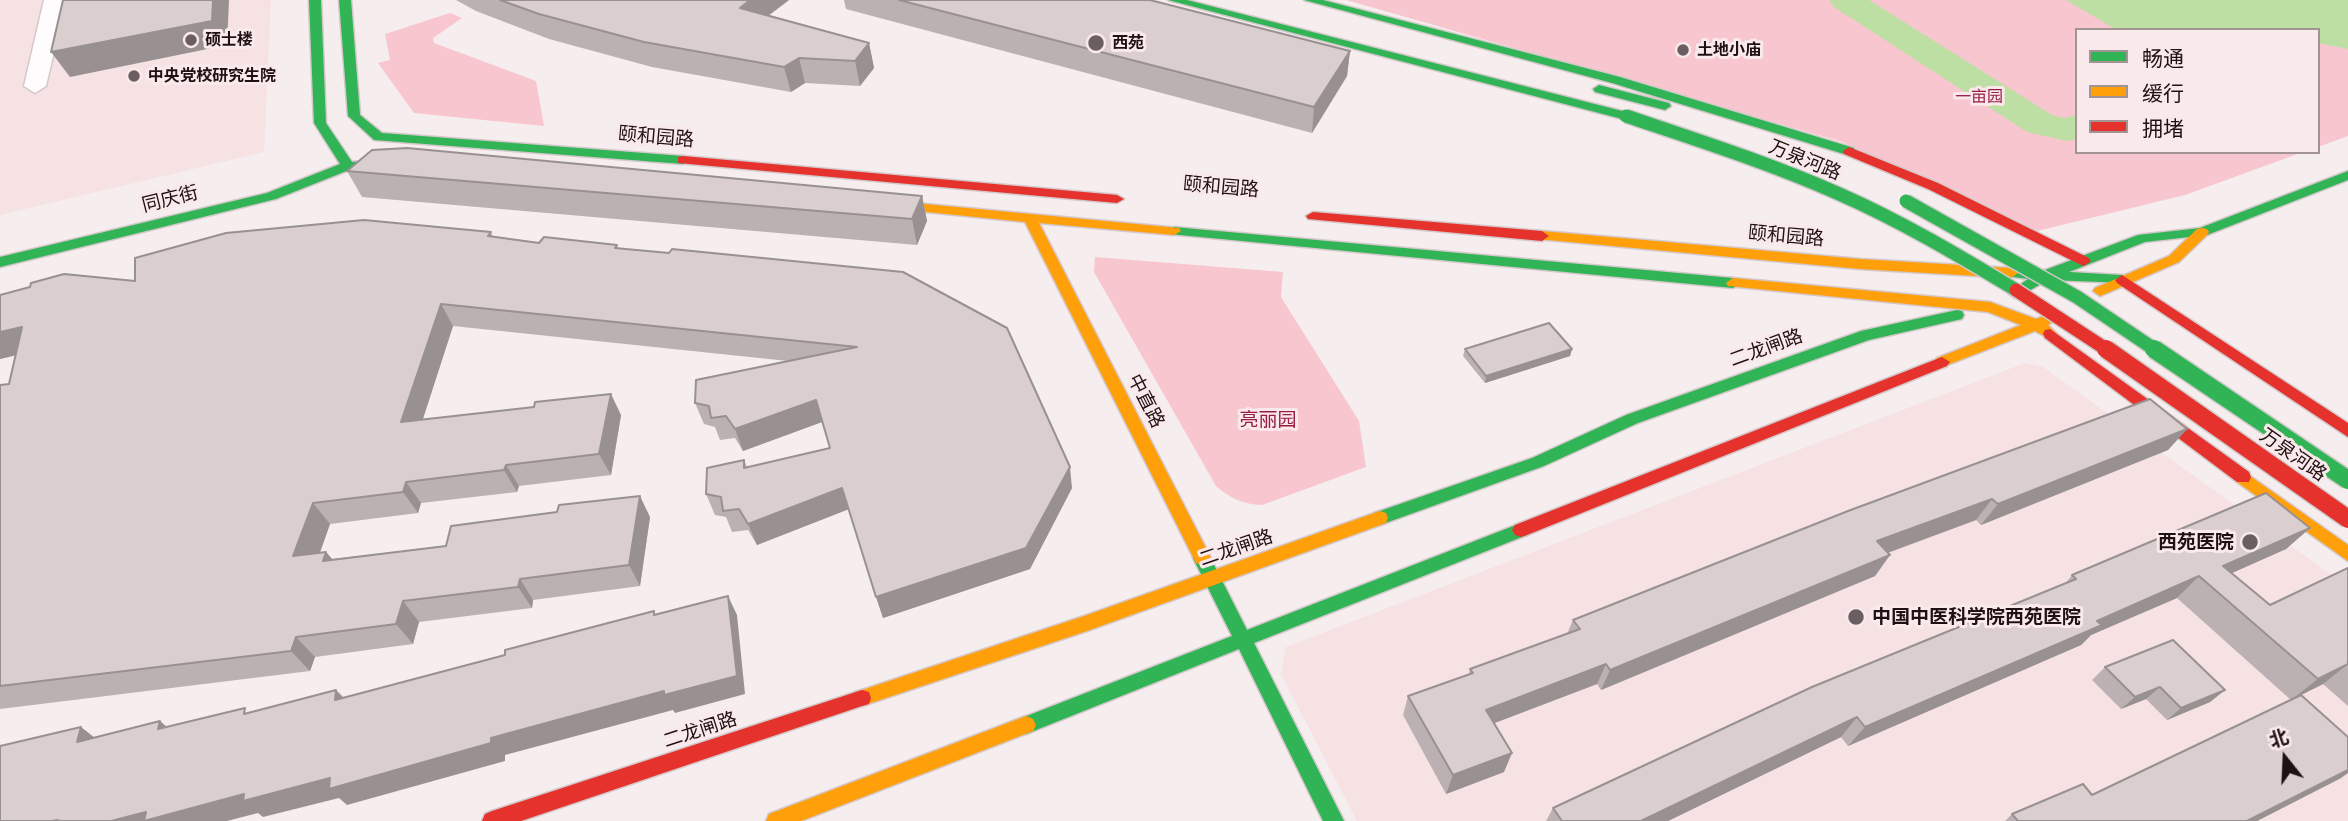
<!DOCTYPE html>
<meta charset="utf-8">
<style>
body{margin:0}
#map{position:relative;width:2348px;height:821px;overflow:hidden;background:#f6edee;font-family:"Asap Condensed","Noto Sans SC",sans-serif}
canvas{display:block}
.legend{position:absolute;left:2075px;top:28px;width:245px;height:126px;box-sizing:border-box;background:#fae9eb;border:2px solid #a29395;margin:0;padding:9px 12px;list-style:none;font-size:21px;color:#1f1113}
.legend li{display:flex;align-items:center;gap:14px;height:35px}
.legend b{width:35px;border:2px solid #a29395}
.north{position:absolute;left:2250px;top:723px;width:70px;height:70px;-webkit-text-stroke:5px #fae9eb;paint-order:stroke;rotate:342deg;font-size:19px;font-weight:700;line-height:28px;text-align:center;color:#1f1113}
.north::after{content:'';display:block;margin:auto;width:24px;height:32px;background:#1f1113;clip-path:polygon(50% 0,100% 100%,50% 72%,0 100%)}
</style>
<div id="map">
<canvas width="2348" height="821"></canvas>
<ul class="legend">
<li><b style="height:9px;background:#30b455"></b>畅通</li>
<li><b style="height:9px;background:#ff9f0a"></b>缓行</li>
<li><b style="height:9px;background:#e5322d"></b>拥堵</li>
</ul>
<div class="north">北</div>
</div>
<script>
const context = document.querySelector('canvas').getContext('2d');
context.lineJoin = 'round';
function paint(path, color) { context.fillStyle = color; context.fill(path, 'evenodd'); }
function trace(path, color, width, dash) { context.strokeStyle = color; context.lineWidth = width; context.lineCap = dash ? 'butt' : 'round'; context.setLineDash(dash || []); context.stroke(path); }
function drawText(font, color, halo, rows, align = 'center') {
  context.font = font + ' "Asap Condensed","Noto Sans SC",sans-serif'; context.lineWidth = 6; context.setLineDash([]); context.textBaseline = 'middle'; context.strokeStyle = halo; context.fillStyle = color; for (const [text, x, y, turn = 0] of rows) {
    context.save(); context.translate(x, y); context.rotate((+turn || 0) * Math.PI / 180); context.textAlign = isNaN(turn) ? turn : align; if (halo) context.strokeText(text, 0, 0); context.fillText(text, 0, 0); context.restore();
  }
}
paint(new Path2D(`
 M0 0H271L264 152 0 215Z
 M2025 363 2043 367 2348 587V821H1357L1281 674 1286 647Z`), '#f6e1e3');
paint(new Path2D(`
 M1346 0H2348V136L2318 147V30H2077V152H2303L2185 195 2033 232 1843 142Z
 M450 13 462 18 433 38 434 43 536 81 544 126 414 113 378 63 390 60 385 34Z
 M1095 257 1283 272 1281 297 1359 421 1366 467 1262 505C1243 504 1231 499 1216 486L1094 272Z`), '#f8c6cf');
paint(new Path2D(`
 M2066 0H2348V49L2318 43V30H2117Z`), '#bedfa3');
paint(new Path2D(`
 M1829 0H1869L2052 115 2064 118 2077 115V139L2067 141 2027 132 1834 7Z`), '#bedfa3');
const street = new Path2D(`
 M44 0H66L46 86 35 93 24 86Z`);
const fast = new Path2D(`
 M309 0H321L326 123 352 162 404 158 409 159V165L372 168 377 172 370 176 349 170 276 199 0 267V257L267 193 340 164 314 123Z
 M339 0H351L360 115 382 133 683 156 689 160 683 164 374 140 348 116Z
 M1168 0H1187L1630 113 1632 116 1630 119H1622Z
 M1304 0H1323L1620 77 1854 148 1855 151 1849 155 1844 154 1612 83Z
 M1599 85 1669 103 1671 106 1665 110 1595 92 1593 89Z
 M2348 171V180L2207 235 2145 242 2069 272 2122 275 2129 280 2127 283 2048 280 2020 296 2015 298 2008 293 2028 279 2006 276 2004 273 2006 270H2045L2138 235 2200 228Z
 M1174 227 1733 278 1740 283 1733 288 1169 234 1167 231Z
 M1957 310 1962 311 1964 315 1962 319 1869 340 1638 423 1544 466 1380 525 1374 523 1372 518 1374 513 1532 458 1626 415 1861 331Z
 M1521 523 1527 525 1530 530 1527 535 1254 643 1344 821H1323L1239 649 1026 734 1019 731 1016 725 1019 719 1232 636 1193 558 1196 553 1202 551 1208 553 1247 630Z`);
const slow = new Path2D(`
 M872 199 1179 228 1181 231 1174 235 1039 223 1211 558 1208 563 1202 565 1196 563 1025 222 867 206 865 203Z
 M2202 228 2207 229 2209 232 2207 235 2179 262 2105 294 2100 296 2093 291 2095 288 2169 256 2197 229Z
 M1542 231 1860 259 2011 268 2018 273 2011 278 1860 269 1537 239 1535 236 1537 233Z
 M1733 278 1990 302 2036 319 2050 314 2055 315 2057 319 2048 325 2057 334 2050 339 2035 331 1942 367 1934 362 1937 358 2021 325 1988 312 1728 286 1726 283Z
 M2243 471 2348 545V561L2237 482 2235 477 2237 472Z
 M1380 511 1386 513 1388 518 1386 523 1087 631 862 706 855 704 853 698 855 692 862 690 1087 615Z
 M1026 716 1033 719 1036 725 1033 731 801 821H766L769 814Z`);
const jam = new Path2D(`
 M1849 147 1938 183 2089 258 2091 261 2084 266 2079 264 1928 189 1844 154 1843 151Z
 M683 156 1117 195 1124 199 1117 203 678 163V157Z
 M1313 212 1542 231 1549 236 1542 241 1308 219 1306 216Z
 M2122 275 2348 423V437L2117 283 2115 280Z
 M2050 329 2249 472 2251 477 2249 482H2237L2045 338 2043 334 2045 330Z
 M1942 357 1950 362 1947 366 1527 535 1521 537 1515 535 1512 530 1515 525Z
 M862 690 869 692 871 698 869 704 862 706 521 821H482L485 814 492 811Z`);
trace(street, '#d4c8ca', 3);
trace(fast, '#d4c8ca', 3);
trace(slow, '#d4c8ca', 3);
trace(jam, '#d4c8ca', 3);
paint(street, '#fefcfc');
paint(fast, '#30b455');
paint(slow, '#ff9f0a');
paint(jam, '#e5322d');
const fastBridgeFar1 = new Path2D(`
 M1626 116C1697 140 1769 163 1837 193 1899 220 1958 255 2016 290
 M1906 201 2077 297 2157 351`);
const fastBridge = new Path2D(`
 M2154 349 2348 480`);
const jamBridgeFar1 = new Path2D(`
 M2016 290 2109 351`);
const jamBridge = new Path2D(`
 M2106 349 2348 519`);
trace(fastBridgeFar1, '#cfc9c9', 16, []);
trace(fastBridge, '#cfc9c9', 21, []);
trace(jamBridgeFar1, '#cfc9c9', 16, []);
trace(jamBridge, '#cfc9c9', 21, []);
trace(fastBridgeFar1, '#30b455', 13);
trace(fastBridge, '#30b455', 18);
trace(jamBridgeFar1, '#e5322d', 13);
trace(jamBridge, '#e5322d', 18);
paint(new Path2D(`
 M456 0H789L769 15 869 43 874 68 860 86 805 83 791 92 652 67 549 39 476 11Z
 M844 0H1150L1350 51 1347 76 1312 133 846 9Z
 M347 171 922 196 927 221 917 245 362 197Z
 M491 232 493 237 539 243 617 245 618 248 669 253 903 272 1072 488 1030 569 883 618 849 509 757 545 748 530 732 532 726 517 715 515 706 494 744 460 747 467 830 448 822 422 743 451 735 438 720 440 715 427 704 424 695 403 788 361 453 326 423 419 621 415 611 475 519 486 517 492 421 503 418 513 330 524 320 553 326 552 332 559 446 546 650 517 640 586 533 600 532 608 419 622 413 644 315 657 310 671 0 709V385L9 384 16 355 0 359V295L135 281Z
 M1465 349H1572L1570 356 1485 383 1463 356Z
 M2187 429 2168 450 1981 525 1976 520 1888 553 1890 555 1875 576 1601 690 1597 684 1494 723 1504 772 1446 794 1403 715 1408 696 1469 674 1470 669 1567 634 1573 620Z
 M2310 528 2286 549 2232 573 2270 605 2348 568V706L2323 684 2301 695 2341 778 2257 821H2005L2012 814 2092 795 2291 700 2177 598 2091 635 2081 645 1848 746 1841 737 1668 821H1546L1553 808 2066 583 2072 575Z
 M2105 667 2225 690 2210 702 2167 720 2146 699 2121 709 2092 680Z`), '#bbb1b2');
paint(new Path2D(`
 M213 0H229L227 45 70 77 51 52Z
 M750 0H789L747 32 740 8Z
 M869 43 874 68 860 86 855 61Z
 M1350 51 1347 76 1312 133 1314 107Z
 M799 58 805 83 791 92 784 67Z
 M922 196 927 221 917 245 912 219Z
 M441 304 453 326 415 443 401 422Z
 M22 327 42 349 0 359V332Z
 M1572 349 1570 356 1485 383 1486 376Z
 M611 394 621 415 611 475 599 454Z
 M816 400 822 422 743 451 735 429Z
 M2187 429 2168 450 1981 525 1998 504Z
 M506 465 519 486 517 492 504 470Z
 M1070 467 1072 488 1030 569 883 618 876 597Z
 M406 482 421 503 418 513 403 492Z
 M842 488 849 509 757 545 748 524Z
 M640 496 650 517 640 586 629 565Z
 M1992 499 1976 520 1862 562 1877 541Z
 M313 503 330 524 311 577 293 556Z
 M2310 528 2286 549 2207 584 2223 566Z
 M326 552 344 573 323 561Z
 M1890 555 1875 576 1601 690 1610 670Z
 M2199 576 2177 598 2091 635 2081 645 1848 746 1865 727 2097 621Z
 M520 579 533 600 532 608 518 587Z
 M728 596 737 615 745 694 675 713 673 710 505 755V761L347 805 339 798 263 817 258 813 227 821H111L146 812 244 794 491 738Z
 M403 601 419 622 413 644 396 624Z
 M296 637 315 657 310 671 291 651Z
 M1606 664 1597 684 1479 729 1486 710Z
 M2348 664 2323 684 2291 700 2318 679Z
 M2160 687 2146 699 2121 709 2135 697Z
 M336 690 354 708 335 700Z
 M2225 690 2210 702 2167 720 2181 708Z
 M1857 717 1841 737 1668 821H1641Z
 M160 721 181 739 158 729Z
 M81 727 104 745 77 742Z
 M1512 753 1504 772 1446 794 1453 775Z
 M2348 770V773L2341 778 2257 821H2247Z`), '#999091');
const building = new Path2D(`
 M63 0H213L212 21 51 52Z
 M500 0H750L740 8 869 43 855 61 799 58 784 67 644 42 539 14Z
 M899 0H1150L1350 51 1314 107Z
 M407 148 922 196 912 219 347 171 372 150Z
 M364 220 491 232 488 236 539 243 544 237 617 245 615 248 669 253 672 249 903 272 1007 328 1070 467 1026 548 876 597 842 488 748 524 739 509 723 511 721 497 706 494 707 468 744 460V468L830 448 816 400 735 429 726 416 711 418 709 406 695 403 696 380 857 347 441 304 401 422 534 407 535 402 611 394 599 454 506 465 504 470 406 482 403 492 313 503 293 556 326 552 323 561 446 546 451 526 557 512 559 505 640 496 629 565 520 579 518 587 403 601 396 624 296 637 291 651 0 686V385L9 384 22 327 0 332V295L30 287 31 283 64 274 135 281V258L226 233Z
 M1549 323 1572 349 1486 376 1465 349Z
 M2150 399 2187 429 1998 504 1992 499 1877 541 1890 555 1610 670 1606 664 1486 710 1512 753 1453 775 1408 696 1473 673 1470 669 1580 629 1573 620 1848 511Z
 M2266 493 2310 528 2223 566 2270 605 2348 568V664L2318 679 2199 576 2097 621 2102 625 1865 727 1857 717 1641 821H1562L1553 808 1812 687 2076 579 2072 575Z
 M728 596 737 676 664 695V691L491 738V743L329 789 330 778 243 801 244 794 144 821 146 812 111 821H58V820L52 821H0V746L81 727 77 742 160 721 158 729 245 708 244 714 336 690 335 700 505 655V650L654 611V615Z
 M2173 640 2225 690 2181 708 2160 687 2135 697 2105 667Z
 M2301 695 2348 737V770L2247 821H2018L2012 814 2083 784 2092 795Z`);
paint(building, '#dacecf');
trace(building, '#999091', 2);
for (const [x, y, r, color] of [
 [191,40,7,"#6a5e60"],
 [1096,43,9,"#6a5e60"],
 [1683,50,7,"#6a5e60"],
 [134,76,7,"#6a5e60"],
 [2250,542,9,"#6a5e60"],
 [1856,617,9,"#6a5e60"]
]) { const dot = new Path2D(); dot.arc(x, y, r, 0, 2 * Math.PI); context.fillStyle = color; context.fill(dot); trace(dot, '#fae9eb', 2.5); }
drawText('bold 16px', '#1f1113', '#fae9eb', [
 ["硕士楼",205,40],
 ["西苑",1112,43],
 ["土地小庙",1697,50],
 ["中央党校研究生院",148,76]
], 'left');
drawText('16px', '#961e44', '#fae9eb', [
 ["一亩园",1979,97]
]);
drawText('19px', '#1f1113', '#fae9eb', [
 ["颐和园路",656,137,5],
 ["万泉河路",1805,160,22],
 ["颐和园路",1221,187,5],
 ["同庆街",170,199,-14],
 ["颐和园路",1786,236,5],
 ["二龙闸路",1766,348,-20],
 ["中直路",1146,401,63],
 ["万泉河路",2293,455,35],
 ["二龙闸路",1236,548,-19],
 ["二龙闸路",700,730,-18]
]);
drawText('19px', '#961e44', '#fae9eb', [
 ["亮丽园",1268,420]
]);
drawText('bold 19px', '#1f1113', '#fae9eb', [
 ["西苑医院",2234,542],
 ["中国中医科学院西苑医院",1872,617,"left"]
], 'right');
</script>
